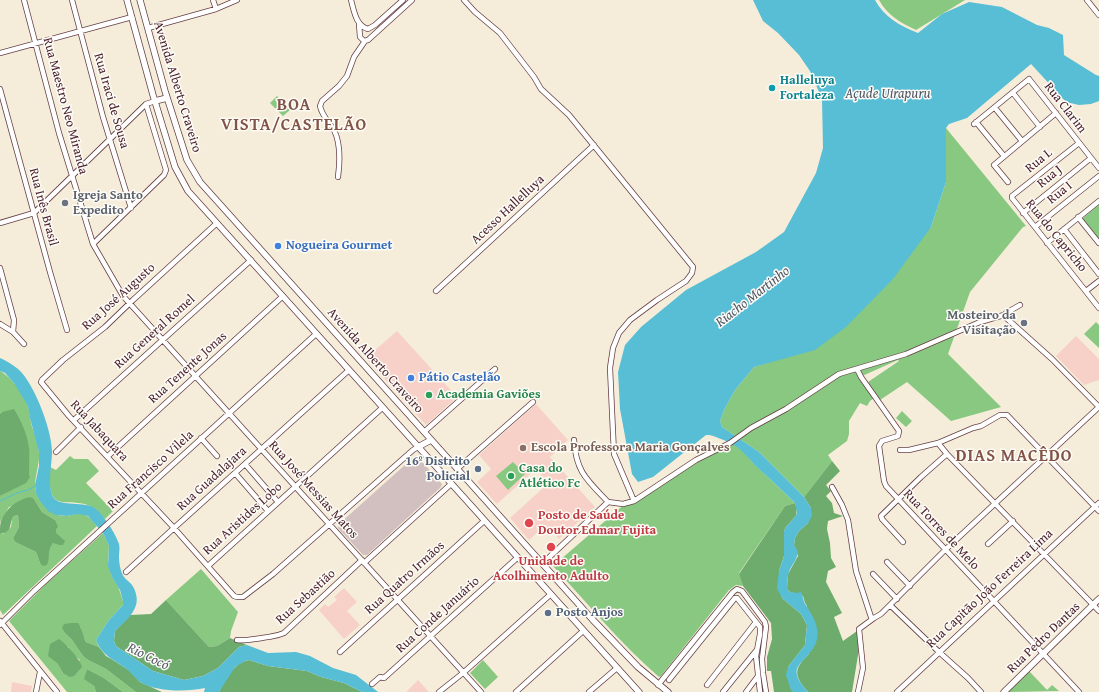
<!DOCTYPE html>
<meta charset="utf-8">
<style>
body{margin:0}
canvas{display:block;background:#f5edd9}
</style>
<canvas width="1099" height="692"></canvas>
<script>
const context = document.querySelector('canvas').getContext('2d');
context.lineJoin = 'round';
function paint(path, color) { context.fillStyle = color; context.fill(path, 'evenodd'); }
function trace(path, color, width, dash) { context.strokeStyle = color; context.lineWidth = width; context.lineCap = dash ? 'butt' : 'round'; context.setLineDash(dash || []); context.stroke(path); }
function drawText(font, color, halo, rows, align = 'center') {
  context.font = font + ' "Gentium Book Plus",serif'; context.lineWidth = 3; context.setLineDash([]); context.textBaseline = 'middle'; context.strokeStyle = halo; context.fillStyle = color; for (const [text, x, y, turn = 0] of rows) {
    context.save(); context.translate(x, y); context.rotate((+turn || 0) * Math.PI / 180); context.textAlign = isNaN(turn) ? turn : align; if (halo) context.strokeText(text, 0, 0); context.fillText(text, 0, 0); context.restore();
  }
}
paint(new Path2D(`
 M397 331 457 397 426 425 366 358Z
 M1076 336 1099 359V380L1084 385 1056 356Z
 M536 404 568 440 550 457 595 507 559 539 546 525 529 540 510 518 552 480 548 475 545 479 536 469 497 504 477 482 491 469 479 455Z
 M344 588 357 602 347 611 360 625 344 639 319 610 325 604 328 607 337 600 334 597Z
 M418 680 429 692H406Z
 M12 682 32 686 31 692H11Z`), '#f7d1c7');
paint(new Path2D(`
 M415 456H417L442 484 441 487 367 555H363L338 528 339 524Z`), '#d2bfc0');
paint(new Path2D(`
 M879 0H965L916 30C901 23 887 15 879 0Z
 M277 96 290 110 283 116 270 103Z
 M946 128 1026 226 1023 227 970 292 948 354 1001 407 951 421 907 382 880 400 868 382 899 361 898 360 862 376 874 398 870 401 867 406 860 403 849 421V434L847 441 828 455 832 461 804 497 759 452 722 427 720 421 724 410 735 390 754 367 776 360 931 227 946 182Z
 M1099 204V241L1082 219Z
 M1096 322 1099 325V348L1084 334Z
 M0 371C11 377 24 394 28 406 30 413 30 420 32 427 35 435 39 445 39 454 40 468 30 485 39 498 44 506 55 517 65 516 71 516 77 513 83 514 89 516 93 521 97 526L3 615 0 610V534H3L11 527 12 519 14 516 18 515 19 527 13 538 15 542 36 552 40 563 48 561V549L53 543 56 533 55 520 42 512 34 499 9 507 0 522V496L14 488 30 477 28 466 29 448 2 412 0 414Z
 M902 411 912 421 906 427 896 418Z
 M731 442 742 450 752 462 795 503 785 506 739 573 743 586 736 585 729 590 661 676 659 677C620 643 588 604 553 566L626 503 634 501Z
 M70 456 74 459H88L99 471 86 483 113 511 105 519C101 516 98 510 94 508 69 493 46 520 50 467L56 470Z
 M513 462 525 474 508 490 496 476Z
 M103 533 109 546 108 562 112 577 118 586 123 601V605L109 620 96 640 99 647 86 642 81 631V627L66 634 72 640 83 656 88 660 106 669 136 692H123L104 678 87 669 85 679 94 686 96 692H67L9 621 46 584ZM68 646 71 653 80 660 63 673 57 663Z
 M201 569 238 612 231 631 230 638 217 646 209 647 166 600Z
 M483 660 498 677 485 689 470 673Z
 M1029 672H1030L1047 690 1052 685 1059 691 1008 692Z`), '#88c880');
paint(new Path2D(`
 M14 409C21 421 27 433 29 448 30 457 28 467 30 477L26 483 0 496V414L2 412Z
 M832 461 840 471 826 485 831 491 826 496 832 503 834 513 843 516 828 521 827 529 830 543 831 558 836 567 828 571 826 582 842 613 834 617 843 641 857 631 859 649 852 692H808C794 676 793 669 809 654L807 606 805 603 803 596 790 592 787 589 788 574 798 556 794 545 795 538 799 531 808 523 811 508 804 497Z
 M30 497 34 499 42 512 55 520 58 527 56 529V533L65 541 63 545H60L53 543C46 552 51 556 47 565L43 566 40 563 36 552 15 542 13 538 19 527 18 515 14 516C8 523 14 532 0 534 0 530 0 524 1 521 6 508 17 500 30 497Z
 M795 503 797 508 796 516 786 527 784 531V556L779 571 782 598 801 614 807 625 805 645 788 667 791 689 794 692H774L771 671H767V657L772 639 771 623 743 586 739 574 785 506Z
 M166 600 209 647 217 646 230 638 247 645 239 647 218 668 203 676 184 680 153 671 116 646 114 641 115 631 130 615 151 614Z
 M71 623H78C82 628 83 636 86 642L99 647 106 656 113 660 130 671 140 682 162 692H136L106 669 88 660 83 656 72 640 66 634 62 628 64 624Z
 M59 639C66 644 81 660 82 667L74 676 70 677 63 673 57 663 48 656 50 644Z
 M249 660 268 666 307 671 321 677 344 683 362 692H219C226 679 233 663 249 660Z
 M87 669 104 678 123 692H96L94 686 84 679Z`), '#6eac6e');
paint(new Path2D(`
 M753 0H875C884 17 900 26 918 33L942 14 969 2 1002 7 1037 25 1049 28 1063 35 1064 55 1096 75 1099 76V101L1091 104 1079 105 1066 102 1031 64 967 118 949 124 946 128V182L931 227 893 279 846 327 815 350 754 367 735 390 724 410 720 421 722 427 759 452 804 497 811 508 812 516 808 523 799 531 795 538 794 545C803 555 792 563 789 572 787 577 788 584 787 589L790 592 797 593 801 592C803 596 803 600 805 604 813 615 822 631 815 645 804 666 784 665 808 692H794L791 690 786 675 788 667 805 645 807 625 801 614 782 598 777 588 779 571 784 556V531L786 527 796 516 797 512 795 503C783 491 771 480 759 469 743 454 743 447 721 439 715 437 713 435 706 435L653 477 638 482 632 474 620 409 618 372 625 345 641 327 686 290 756 252 784 232 816 173 823 148 822 99 810 71 799 55 778 33 763 21Z
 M0 358C7 361 17 367 22 373 36 389 52 431 52 452 52 464 47 486 53 497 60 508 85 500 96 509 104 516 116 534 119 544 120 548 119 552 119 556 119 562 120 571 124 577 126 580 130 582 132 585 136 591 138 599 136 605 133 616 122 624 115 631L114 641 116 646 153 671 184 680 203 676 218 668 239 647 247 645 268 653 296 652 310 656 333 668 356 675 378 692H362L344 683 321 677 307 671 268 666 249 660 245 661 235 667 219 692H204L205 688C187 692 156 692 140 682 134 677 130 671 124 667 111 658 102 655 96 640L109 620 123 605V601L120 590 112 577 108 566 109 546 103 533 88 516 79 514 66 516 56 515 48 511 40 501 36 493 35 485 39 466V452L30 418 28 406 14 383 5 373 0 371Z`), '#58bed5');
trace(new Path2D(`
 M0 501 17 493 28 490 36 486`), '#58bed5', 1);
const minor = new Path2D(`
 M24 0 59 133 93 244 123 296 481 692
 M72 0 103 117 131 208
 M213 0 216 9
 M351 0C354 11 356 26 368 29L375 25 403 0
 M464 0 475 12 500 33 534 77 541 89 569 115 693 267 692 273 686 281 657 300 630 320 619 333 613 348 610 368 614 454 634 501
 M1087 0 1099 15
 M359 24 360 37 364 41 368 40 412 0
 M148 28 216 9 237 0
 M0 53 132 17
 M0 89 50 272 67 330
 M1013 93 1040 127
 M995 108 1022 141
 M976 122 1004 156
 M974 124 1029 79 1099 168
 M1079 143 1012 196V198L1099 308
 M338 177C340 162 341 144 334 130 329 122 322 116 320 106L322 101 339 86 347 76 354 57 365 41
 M1008 182 994 165 1056 113
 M1023 213 1091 158
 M1078 217 1099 243
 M0 223 34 213 146 104 155 101
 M217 223 133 300 105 327 63 360 42 380 41 382 69 416 174 528 234 596 237 597H243L273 574 413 450 418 447
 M1035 227 1099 176
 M1064 229 1099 274
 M1047 243 1099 201
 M93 244 164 175 166 170 146 104
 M0 268 14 320 13 332 24 344
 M436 291 594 145
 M1086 291 1099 281
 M1020 305 1006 313 1004 316 1052 359 1099 407
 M0 324 13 332
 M857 369 861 377 899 431 898 436 882 441 879 446 884 481 886 486 1079 692
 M74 420 251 260
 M424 432 495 369
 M201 438 217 456
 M938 443 947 454 1099 611
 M900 450H909L938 443 973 428 981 426 1000 415H1007L1099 511
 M56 452 81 427
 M108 456 283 296
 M245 464 278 502
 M457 469 533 402
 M235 473 268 511
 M832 487 842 505 848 520 856 571 870 614 871 617 874 618 881 614 945 550 1099 407
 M608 502 623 504 634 501 696 460 730 443 751 428 786 409 839 374 906 354 980 322 1004 315
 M903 542 882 519 881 516 921 477 947 454
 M988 544 1013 521
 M887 562 910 586
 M364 563 451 484
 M542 564 608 502C587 480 576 472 574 440
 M208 566 382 408
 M126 572 174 528 349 370
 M873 574 897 599
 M890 605 939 652 968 678 981 692
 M0 621 57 692
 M0 625 34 591 316 334
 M237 640C246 641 253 639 262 638 272 636 275 637 284 633L362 560
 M340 652 484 521
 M669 680 735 598H737L760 627V634L756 656 760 692
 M372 684 380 677 384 678 517 558
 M658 685 733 592 737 589 742 591 765 622 766 627 762 659 763 673 766 692
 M707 685 756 622
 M36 692 40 672
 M439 692 463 673 551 594
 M516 692 583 631
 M589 692 617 668
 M723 692 756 651
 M746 692 758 676
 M858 692 863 668 859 629 874 618
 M897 692 1099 503`);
const major = new Path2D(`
 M127 0 153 95 175 167 188 191 639 692
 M140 0 165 91 187 160 200 182 592 619 638 667 668 692
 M155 101 167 98
 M418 447 431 440
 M1004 692 1099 599`);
trace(minor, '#643e45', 6);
trace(major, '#643e45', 7);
trace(minor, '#fff', 4.5);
trace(major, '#fff', 5.5);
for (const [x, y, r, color] of [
 [772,88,4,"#0f9aa8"],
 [65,203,4,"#6b7280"],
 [278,246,4,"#3f7fe0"],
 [1024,323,4,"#6b7280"],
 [411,378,4,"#3f7fe0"],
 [429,395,4,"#2e9e5b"],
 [523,448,4,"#8d6e63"],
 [478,469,4,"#5c6f8a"],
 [511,476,4,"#2e9e5b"],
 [529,523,5,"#e0444e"],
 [551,547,5,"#e0444e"],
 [548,613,4,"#5c6f8a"]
]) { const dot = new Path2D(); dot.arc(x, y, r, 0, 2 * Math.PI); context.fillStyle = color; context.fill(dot); trace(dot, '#fdfcf7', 1.5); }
drawText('bold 13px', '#0d838f', '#fdfcf7', [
 ["Halleluya",780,81],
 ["Fortaleza",780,96]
], 'left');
drawText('13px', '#4a1f2b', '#fdfcf7', [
 ["Avenida Alberto Craveiro",177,87,73],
 ["Rua Iraci de Sousa",111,101,74],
 ["Rua Maestro Neo Miranda",65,106,75],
 ["Rua Clarim",1065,108,52],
 ["Rua L",1039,161,-39],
 ["Rua J",1050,177,-39],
 ["Rua I",1060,193,-39],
 ["Rua Inês Brasil",43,207,75],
 ["Acesso Hallelluya",508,210,-43],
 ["Rua do Capricho",1056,236,51],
 ["Rua José Augusto",119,297,-42],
 ["Rua General Romel",155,332,-42],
 ["Avenida Alberto Craveiro",375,361,48],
 ["Rua Tenente Jonas",188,368,-42],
 ["Rua Jabaquara",99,431,47],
 ["Rua Francisco Vilela",151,470,-42],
 ["Rua Guadalajara",212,479,-42],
 ["Rua José Messias Matos",313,490,48],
 ["Rua Aristides Lobo",243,519,-42],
 ["Rua Torres de Melo",941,530,47],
 ["Rua Quatro Irmãos",405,578,-42],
 ["Rua Capitão João Ferreira Lima",990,589,-43],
 ["Rua Sebastião",306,597,-42],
 ["Rua Conde Januário",438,615,-42],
 ["Rua Pedro Dantas",1044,638,-44]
]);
drawText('bold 13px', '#5b616d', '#fdfcf7', [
 ["Igreja Santo",73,196],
 ["Expedito",73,211],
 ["Mosteiro da",1016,316,"right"],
 ["Visitação",1016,331,"right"]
], 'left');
drawText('bold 13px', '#366cbe', '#fdfcf7', [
 ["Nogueira Gourmet",286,246],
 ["Pátio Castelão",419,378]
], 'left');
drawText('bold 13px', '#27864d', '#fdfcf7', [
 ["Academia Gaviões",437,395],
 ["Casa do",519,469],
 ["Atlético Fc",519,484]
], 'left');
drawText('bold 13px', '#785e54', '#fdfcf7', [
 ["Escola Professora Maria Gonçalves",531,448]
], 'left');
drawText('bold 13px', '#4e5e75', '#fdfcf7', [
 ["16º Distrito",470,462],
 ["Policial",470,477],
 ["Posto Anjos",556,613,"left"]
], 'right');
drawText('bold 13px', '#be3a42', '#fdfcf7', [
 ["Posto de Saúde",538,516],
 ["Doutor Edmar Fujita",538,531],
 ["Unidade de",551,562,"center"],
 ["Acolhimento Adulto",551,577,"center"]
], 'left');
drawText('italic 14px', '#4f5766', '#fdfcf7', [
 ["Açude Uirapuru",888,94],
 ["Riacho Martinho",753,297,-38],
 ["Rio Cocó",148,657,26]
]);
context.letterSpacing = '1px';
drawText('bold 17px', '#835348', '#fdfcf7', [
 ["BOA",294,106],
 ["VISTA/CASTELÃO",294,126],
 ["DIAS MACÊDO",1014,457]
]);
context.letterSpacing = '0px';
</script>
